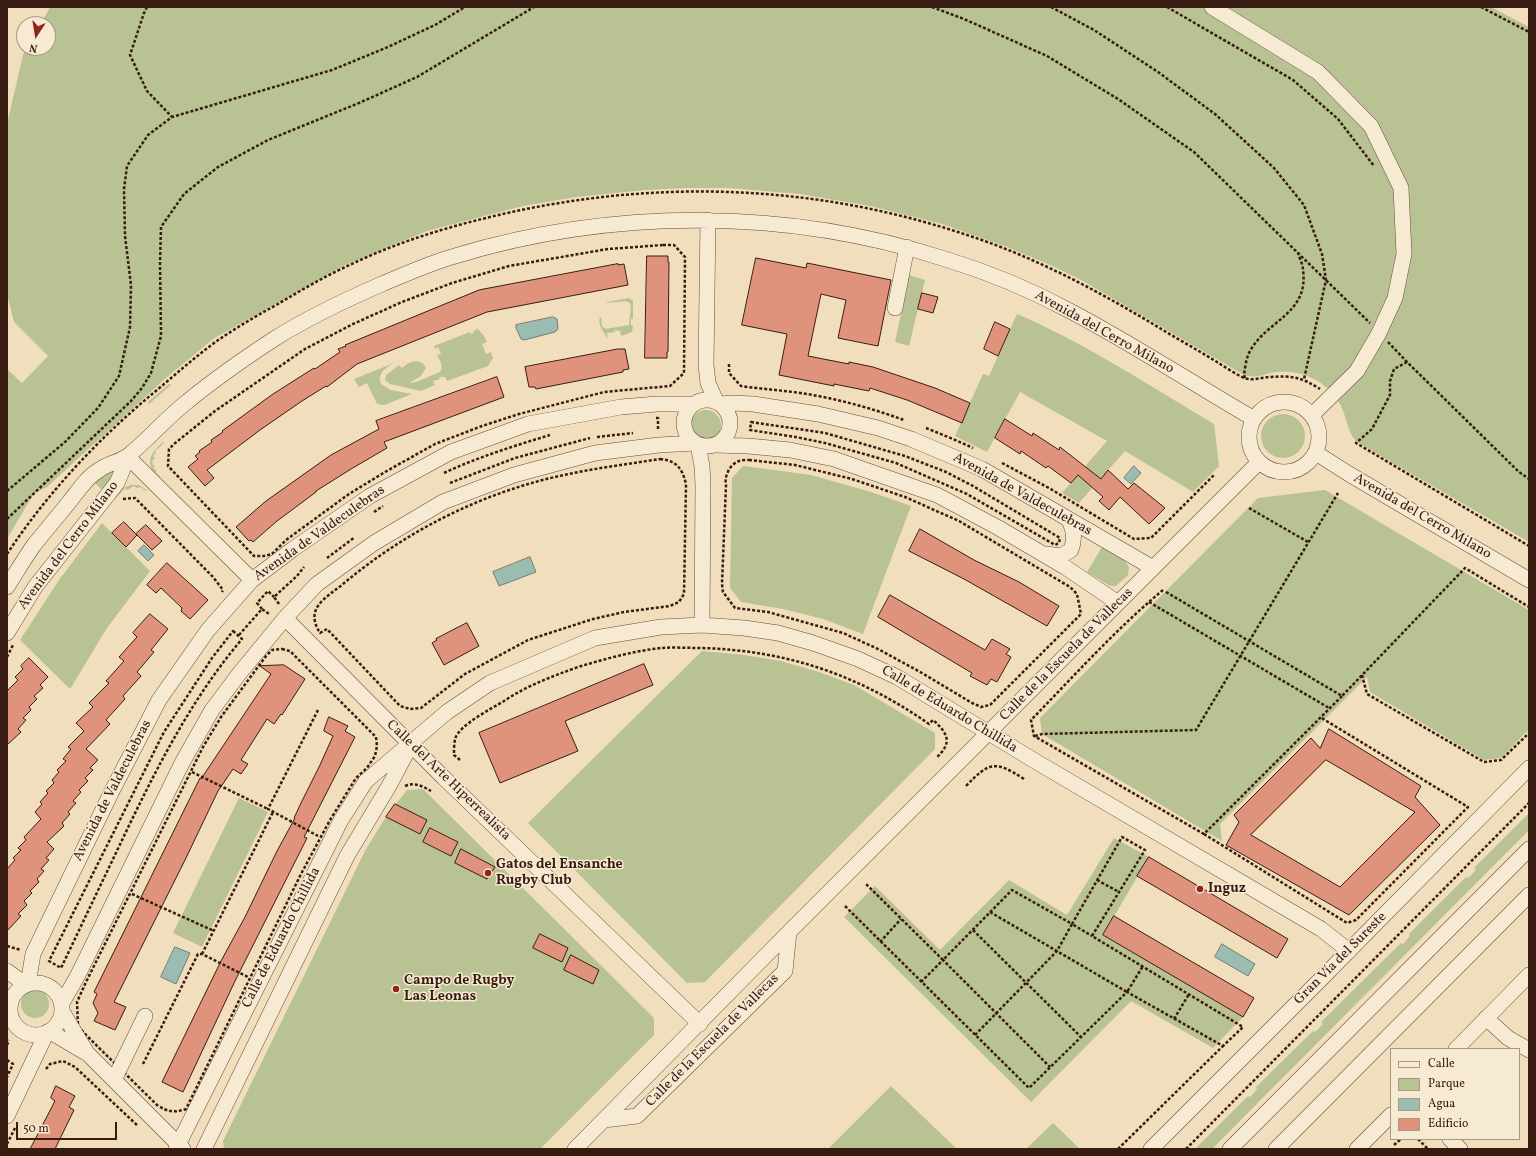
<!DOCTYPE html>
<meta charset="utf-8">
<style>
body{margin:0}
#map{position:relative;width:1536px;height:1156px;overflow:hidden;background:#f1debc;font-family:Vollkorn,serif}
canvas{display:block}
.frame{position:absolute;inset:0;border:8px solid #391c11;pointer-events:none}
.legend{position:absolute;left:1390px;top:1048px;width:130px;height:92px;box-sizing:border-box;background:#f6ead3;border:1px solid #aa9885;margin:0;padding:5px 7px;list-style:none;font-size:12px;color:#391c11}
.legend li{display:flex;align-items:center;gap:8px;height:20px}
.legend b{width:20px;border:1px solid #aa9885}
.north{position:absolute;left:16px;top:16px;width:40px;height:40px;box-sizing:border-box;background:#f6ead3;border:1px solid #aa9885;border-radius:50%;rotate:192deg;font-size:11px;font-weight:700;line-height:16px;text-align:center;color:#391c11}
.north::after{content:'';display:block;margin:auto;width:14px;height:18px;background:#8f2418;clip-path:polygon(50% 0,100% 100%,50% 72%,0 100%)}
.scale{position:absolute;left:16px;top:1122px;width:101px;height:18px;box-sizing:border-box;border:2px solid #391c11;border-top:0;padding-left:5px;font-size:12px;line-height:14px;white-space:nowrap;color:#391c11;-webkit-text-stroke:3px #f6ead3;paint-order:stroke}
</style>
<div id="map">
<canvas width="1536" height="1156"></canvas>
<div class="frame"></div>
<ul class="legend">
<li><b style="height:5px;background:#f6ead3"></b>Calle</li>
<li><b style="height:11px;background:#b8c292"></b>Parque</li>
<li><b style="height:11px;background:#9bbcb1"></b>Agua</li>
<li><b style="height:11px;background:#df937d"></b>Edificio</li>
</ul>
<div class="north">N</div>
<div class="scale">50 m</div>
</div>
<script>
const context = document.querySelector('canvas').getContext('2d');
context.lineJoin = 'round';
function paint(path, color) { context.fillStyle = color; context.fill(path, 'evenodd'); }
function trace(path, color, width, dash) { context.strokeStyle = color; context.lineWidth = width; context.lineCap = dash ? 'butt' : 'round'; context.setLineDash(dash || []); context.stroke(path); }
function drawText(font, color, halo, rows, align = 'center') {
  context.font = font + ' Vollkorn,serif'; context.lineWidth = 3; context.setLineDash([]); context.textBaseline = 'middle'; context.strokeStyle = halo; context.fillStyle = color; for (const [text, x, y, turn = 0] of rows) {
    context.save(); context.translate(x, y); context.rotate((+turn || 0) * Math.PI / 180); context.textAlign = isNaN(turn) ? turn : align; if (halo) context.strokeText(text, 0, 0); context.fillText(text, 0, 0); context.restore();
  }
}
paint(new Path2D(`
 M50 7H1491L1529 27V542L1357 442C1346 432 1347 413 1338 401 1325 380 1301 370 1277 372 1262 374 1260 379 1244 375L1083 281 1048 264 1007 247 942 224 870 206 800 194 729 188H685L645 190 576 197 523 206 427 231 345 265 213 339 166 378 47 487 34 493 7 539V369L22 383 48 356 14 322 7 294V124L23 55 27 48H48V24H41Z
 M909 275 925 280 909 346 895 342Z
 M629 298 633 301V319H631V325L633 326 632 332 621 336 620 331 614 330 615 332 607 333 608 339C604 332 597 325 600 317H601L602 326 606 329 629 325 631 306 630 303 626 301 607 303V302Z
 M1017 314C1085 343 1150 386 1214 424L1219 466 1193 492 1125 451 1079 503 1062 493 1107 441 1020 392 987 452 955 436 983 374 989 376Z
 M478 329 484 336 487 342 482 344 486 354 491 352 493 358 488 366 447 381 445 377H439L440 379 433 381 435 385 421 391 390 384 385 380 386 375 399 365 402 368C409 361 421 357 426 368L421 376 409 383 416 382 440 372C444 367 440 360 437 355L441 354 438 347 435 349 434 346 470 332 471 334 474 333 473 331Z
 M394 363C386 368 377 373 381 384L391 390 412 394 384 405 377 404 367 383 359 387 354 379Z
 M169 384 171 385 149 404 148 402Z
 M691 425a15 15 0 1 1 30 0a15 15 0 1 1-30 0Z
 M1261 436a22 22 0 1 1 44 0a22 22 0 1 1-44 0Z
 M163 442 164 443 155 451 156 453 153 456 155 458 152 461 153 462 152 464 155 466 153 468 157 471 155 472 160 477 158 478C145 462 149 455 163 442Z
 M114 466 119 468 102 490 94 482Z
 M743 466 811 475 871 492 911 506 863 634 823 619 783 609 741 602 730 588 732 478Z
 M131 485H139L147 490 146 491 141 487 137 488 134 486 127 490 125 488 115 499 113 498 123 488Z
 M1325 490 1529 610V729L1501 758 1484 760 1370 692 1367 677 1220 824 1222 841 1042 734 1040 718 1258 498Z
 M102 523 150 571 107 628 70 689 20 640 59 580Z
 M1102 547 1125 561 1129 567 1128 575 1116 586H1110L1087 572Z
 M702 651 744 655 781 661 819 672 854 685 935 733V749L705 982 687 983 528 823Z
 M423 789 654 1018V1035L540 1149H224L223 1141 366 849 386 817 407 790Z
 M239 798 268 812 202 947 173 933Z
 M1529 813V830L1212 1149H1195L1248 1096 1250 1097 1257 1089 1256 1087 1313 1031 1315 1032 1323 1024 1321 1022 1401 943 1403 944 1410 936 1409 934 1466 877 1468 878 1476 870 1474 868Z
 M1114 838 1149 857 1103 935 1243 1017 1213 1048 1131 1001 1031 1102 844 917 875 886 940 950 1009 880 1067 915Z
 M21 1004a14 14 0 1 1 28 0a14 14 0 1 1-28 0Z
 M891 1086 957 1149H828Z
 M1053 1123 1080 1149H1026Z`), '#b8c292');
const water = new Path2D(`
 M553 317 557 319 558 329 555 332 524 340 521 339 516 328V325Z
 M1134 466 1141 473 1131 484 1124 478Z
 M144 545 154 555 148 561 138 551Z
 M530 557 536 572 499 586 493 572Z
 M1222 944 1255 964 1248 976 1215 957Z
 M175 947 190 953 176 984 161 977Z`);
paint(water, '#9bbcb1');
trace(water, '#747c71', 1);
const building = new Path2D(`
 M647 256H668V262H669L668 352H667V358H645Z
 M756 258 806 268 807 263 891 280 878 346 838 338 846 300 821 294 808 356 849 364V362L873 367 935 388 970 403 962 423 907 400 870 388 869 391 834 384V386L779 375 787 334 742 325Z
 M618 264V265L624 264 628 285 487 312 357 364 327 387 326 386 302 401 260 430 207 470 214 478 205 486 188 467 198 459 195 456 200 452 199 451 212 442 211 440 223 432 222 431 273 394 314 368 315 369 340 352 338 349 346 346 345 345 479 290Z
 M922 293 938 297 933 313 918 309Z
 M995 322 1010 329 998 356 984 349Z
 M618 349H625L629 369 623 370V372L536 389 535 387H529L525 367Z
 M497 377 504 397 384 442 387 448 351 469 316 491V492L277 521 253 542 251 540 249 541 236 527 266 501 331 455 379 429 376 421Z
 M1005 419 1032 436 1033 433 1059 450 1060 447 1101 479 1108 470 1128 489 1134 483 1165 508 1149 524 1120 497 1109 510 1099 501 1103 497 1078 475 1071 483 1048 466 1046 468 1021 451 1020 454 995 438Z
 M124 522 137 535 126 547 112 533Z
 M146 525 162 541 152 550 136 534Z
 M920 529 974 560 1019 582 1059 606 1047 626 964 579 909 551Z
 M167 563 208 600 190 619 181 611 182 608 161 588 156 593 147 585Z
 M890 595 985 650 992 639 1010 649 1006 654 1011 657 997 682 991 679 987 685 970 676 972 673 878 617Z
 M150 614 168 629 151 650 154 652 137 672 141 676 123 696 125 699 106 720 110 724 86 749 98 760 90 768 93 770 85 778 88 781 79 790 81 792 73 801 76 803 68 812 70 814 62 823 64 826 47 842 54 849 46 858 49 860 41 869 44 871 37 879 39 882 30 891 32 893 24 901 27 905 18 914 21 916 7 931V869L15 860 13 858 21 850 18 848 26 840 24 837 41 819 35 812 42 804 40 802 48 793 46 791 54 783 52 780 59 772 57 770 66 761 63 759 71 749 68 747 84 731 76 723 93 707 89 703 109 683 106 681 124 661 119 657 137 637 133 633Z
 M467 623 479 646 444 665 432 643 437 640 436 639Z
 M29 658 48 677 40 685 43 688 34 696 37 699 29 707 31 710 23 718 26 720 18 729 21 732 7 745V691L18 680 15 677 23 669 21 666Z
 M644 664 653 685 565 721 578 751 500 783 479 733Z
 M284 665 305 679 282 715 281 714 274 724 267 719 241 760 248 764 241 774 233 769 218 791 186 858 114 1002 126 1007 115 1030 94 1021 98 1013 93 1003 97 994 94 992 200 778 201 779 271 674 260 666Z
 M329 717 348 726 345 731 355 737 304 837 307 838 235 981 183 1092 162 1082 221 961 245 917 277 851 295 818H294L301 803 320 765 333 736 324 731Z
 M1329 729 1421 786 1415 797 1440 825 1349 915 1226 845 1239 822 1234 815 1311 738 1320 748ZM1326 760 1415 812 1340 887 1251 835Z
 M395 804 427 820 420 834 386 817Z
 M430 828 458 842 451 856 423 842Z
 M461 849 495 867 487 879 455 863Z
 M1149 857 1288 939 1277 958 1137 876Z
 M1114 916 1254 998 1243 1017 1103 935Z
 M540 934 568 948 562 962 533 948Z
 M571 955 599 970 593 984 564 970Z
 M56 1086 75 1096 69 1107 74 1110 55 1149H30L55 1101 51 1098Z`);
paint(building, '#df937d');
trace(building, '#391c11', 1);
const minor = new Path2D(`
 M1212 7 1318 72 1371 126 1401 188 1404 254 1395 298 1379 333 1357 371 1312 415
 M708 220 706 365 708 383 716 401
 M895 308 907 247
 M684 423a23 23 0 1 1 46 0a23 23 0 1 1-46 0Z
 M1249 437a35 35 0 1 1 70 0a35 35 0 1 1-70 0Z
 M721 404 732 403 753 404 818 414 878 428 911 439 982 469 1153 568
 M698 445 702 466 703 485 702 625
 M716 445 748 446 790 450 834 459 937 495 997 527 1065 567 1118 603
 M1316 453 1349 474 1529 580
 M128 457 252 580
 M1046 554 1061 556 1071 550C1075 539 1074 531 1069 520
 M7 587C16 573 24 559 34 545 46 530 58 516 70 501 78 491 87 477 99 470 108 463 121 462 130 454 150 438 167 417 188 401 215 379 245 358 274 339 309 317 345 300 382 284 406 274 430 263 455 256 614 208 787 208 945 259 988 272 1031 290 1070 311 1133 344 1192 383 1254 419
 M285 618 443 777 700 1024
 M7 633 35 587 117 483 128 457
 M7 971 26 985
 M10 1009a26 26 0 1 1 52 0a26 26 0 1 1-52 0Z
 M28 984 33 954 112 791 159 700 208 630 252 580 293 549 370 496 451 452 528 424 621 407 657 404H693
 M62 1003 77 977 182 763 212 710 239 674 285 618 317 584 374 543 443 502 514 475 595 453 659 445 695 443
 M62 1011 87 1053
 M1486 1018 1508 1038 1529 1050
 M49 1031 88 1054 183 1149
 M1456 1049 1529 975
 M114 1080 145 1016
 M7 1116 47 1032
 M604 1120 637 1116 785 971 789 932
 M1450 1139 1460 1149
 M176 1149 341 820 366 781 447 712 490 683 595 638 661 627 702 625 744 628 778 633 813 643 858 659 897 677 1035 761 1321 929 1349 951
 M204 1149 347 856 389 786 409 748
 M575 1149 789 932 1259 462
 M1151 1149 1322 978 1529 768
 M1230 1149 1529 849
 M1276 1149 1529 895
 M1357 1149 1391 1115`);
trace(minor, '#674c3c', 16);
trace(new Path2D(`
 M147 7 144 13 130 55 147 91 172 117
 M932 7 964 19 1047 56 1118 99 1194 152 1370 323
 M1051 7 1094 30 1158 72 1215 114 1274 168 1304 205 1322 254 1326 280 1304 379
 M1167 7 1293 80 1338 119 1374 166
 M1481 7 1529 32
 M663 245H674L685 257 684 373 670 386 604 392 519 414 482 426 435 444 385 472 349 494 286 540 272 554 264 556H254L168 466 169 449 174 444 215 411 305 349 353 324 402 302 452 283 509 266 608 249Z
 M1388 342 1407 362 1519 472 1529 479
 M1407 362 1394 369 1390 381V395L1372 429 1356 443 1529 546
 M729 364V373L741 386C761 389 780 390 800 393 835 398 871 408 904 420
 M1245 378 1244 375C1245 368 1246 358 1250 351 1267 320 1309 314 1303 270 1303 264 1299 258 1298 252
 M656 418H658V431
 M751 422 825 433 905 456 946 472 973 486 1060 538 1059 543 1055 545 967 494 896 463 825 443 796 437 750 430Z
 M926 428 953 439 973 448
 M597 437 633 433
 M660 459C677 461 682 468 686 484L684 594 679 602 670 606 624 612 593 619 528 640 465 674 421 708 410 709 400 706 327 629 320 633C304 608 326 598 343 584 406 531 483 492 564 475 596 468 628 464 660 459Z
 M749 460 795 465 852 479 905 497 959 521 1070 587 1077 594 1081 614 990 705 981 707 972 703 922 673 878 649 843 633 768 612 735 608 723 592 722 584 726 485C724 476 730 464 739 461 742 460 746 460 749 460Z
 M1002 463 1049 488 1134 539 1151 538 1215 474
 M444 473C478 457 514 446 550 435
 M450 483 515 458 590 438
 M7 491 65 442 98 408 119 376 130 327 131 285 125 236 124 189 127 166 148 135 172 117 332 70 388 47 435 25 465 7
 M123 499 135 498 142 505 213 577 223 590 222 592
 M1249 508 1308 542
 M374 512 383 506
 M7 519 131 401 142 388 151 373 161 336 160 264 161 227 184 194 218 167 268 140 359 103 417 77 534 7
 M7 554C48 492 100 437 157 390 176 374 194 358 214 343 234 329 256 316 278 304 303 289 329 274 356 262 399 242 444 228 490 217 651 178 815 183 973 237 1036 258 1096 290 1153 324 1174 337 1196 349 1217 362 1225 367 1234 373 1242 377 1252 382 1261 377 1271 377 1292 375 1303 378 1320 389
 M327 558 355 537
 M1163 590C1116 629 1074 676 1031 720L1034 736 1204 834 1342 696
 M1166 592 1342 696 1465 568 1529 607
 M1149 602 1329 708
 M279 604 274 597 297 576 304 567
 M262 609 257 603 268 591 274 597
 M233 631 242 639C192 698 157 767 124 836 103 880 82 924 61 968L49 961 164 732 212 658Z
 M239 635 262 609 269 614
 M282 649 290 651 376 737 377 746 375 756 367 768 356 778 330 820 301 874 186 1109C174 1113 168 1112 157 1105L85 1034 78 1026 77 1002 86 982 203 747 221 717 266 656 272 650Z
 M7 657 13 645
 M1362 675 1367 694 1484 762 1501 760 1529 733
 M318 710 268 809 318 836
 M1035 736 1042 734 1196 730 1338 493
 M460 760 454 755C454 750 454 744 455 739 459 725 491 709 504 701 528 685 551 677 578 667 605 659 633 651 661 648 673 647 687 648 700 648 786 650 859 675 929 724L933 720C948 733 953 743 936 758
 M192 772 268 809
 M405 786C415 782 422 786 431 791
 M966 786C989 762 995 760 1024 779
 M1204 834 1347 923 1356 920 1468 807 1320 717
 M1097 880 1119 892
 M132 894 214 931
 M845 906 1029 1088 1127 992 1223 1046 1243 1027 1092 936 1145 850 1122 837 1072 924 1012 890 943 960 866 884
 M990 912 1127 992 1143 966
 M973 930 1081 1037
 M880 942 901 919
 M7 946 21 950
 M202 954 273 812
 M921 982 943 960 1050 1067
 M1174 1019 1189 994
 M975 1035 1057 951 1072 924 1092 936
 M7 1045 9 1040
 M7 1060 13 1064 7 1077
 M143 1064 198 954H202L248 977
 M46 1069 50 1064 63 1061 75 1067 138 1126
 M1418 1139 1428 1149
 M7 1144 15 1128
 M1394 1145 1401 1139
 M1118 1149 1223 1046
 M1186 1149 1529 803`), '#391c11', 2.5, [3, 2]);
trace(minor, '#f6ead3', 15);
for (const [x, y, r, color] of [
 [488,873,4,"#8f2418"],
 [1200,889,4,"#8f2418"],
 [396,989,4,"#8f2418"]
]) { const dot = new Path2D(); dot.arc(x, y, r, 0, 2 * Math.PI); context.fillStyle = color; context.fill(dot); trace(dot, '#f6ead3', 1.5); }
drawText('14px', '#391c11', '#f6ead3', [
 ["Avenida del Cerro Milano",1104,333,29],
 ["Avenida de Valdeculebras",1022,495,29],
 ["Avenida del Cerro Milano",1422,517,30],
 ["Avenida de Valdeculebras",320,534,-35],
 ["Avenida del Cerro Milano",69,546,-53],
 ["Calle de la Escuela de Vallecas",1067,655,-45],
 ["Calle de Eduardo Chillida",949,710,31],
 ["Calle del Arte Hiperrealista",448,781,44],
 ["Avenida de Valdeculebras",113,791,-63],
 ["Calle de Eduardo Chillida",282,938,-63],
 ["Gran Vía del Sureste",1341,959,-45],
 ["Calle de la Escuela de Vallecas",713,1041,-45]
]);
drawText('bold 14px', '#391c11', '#f6ead3', [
 ["Gatos del Ensanche",496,865],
 ["Rugby Club",496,881],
 ["Inguz",1208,889],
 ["Campo de Rugby",404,981],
 ["Las Leonas",404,997]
], 'left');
</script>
